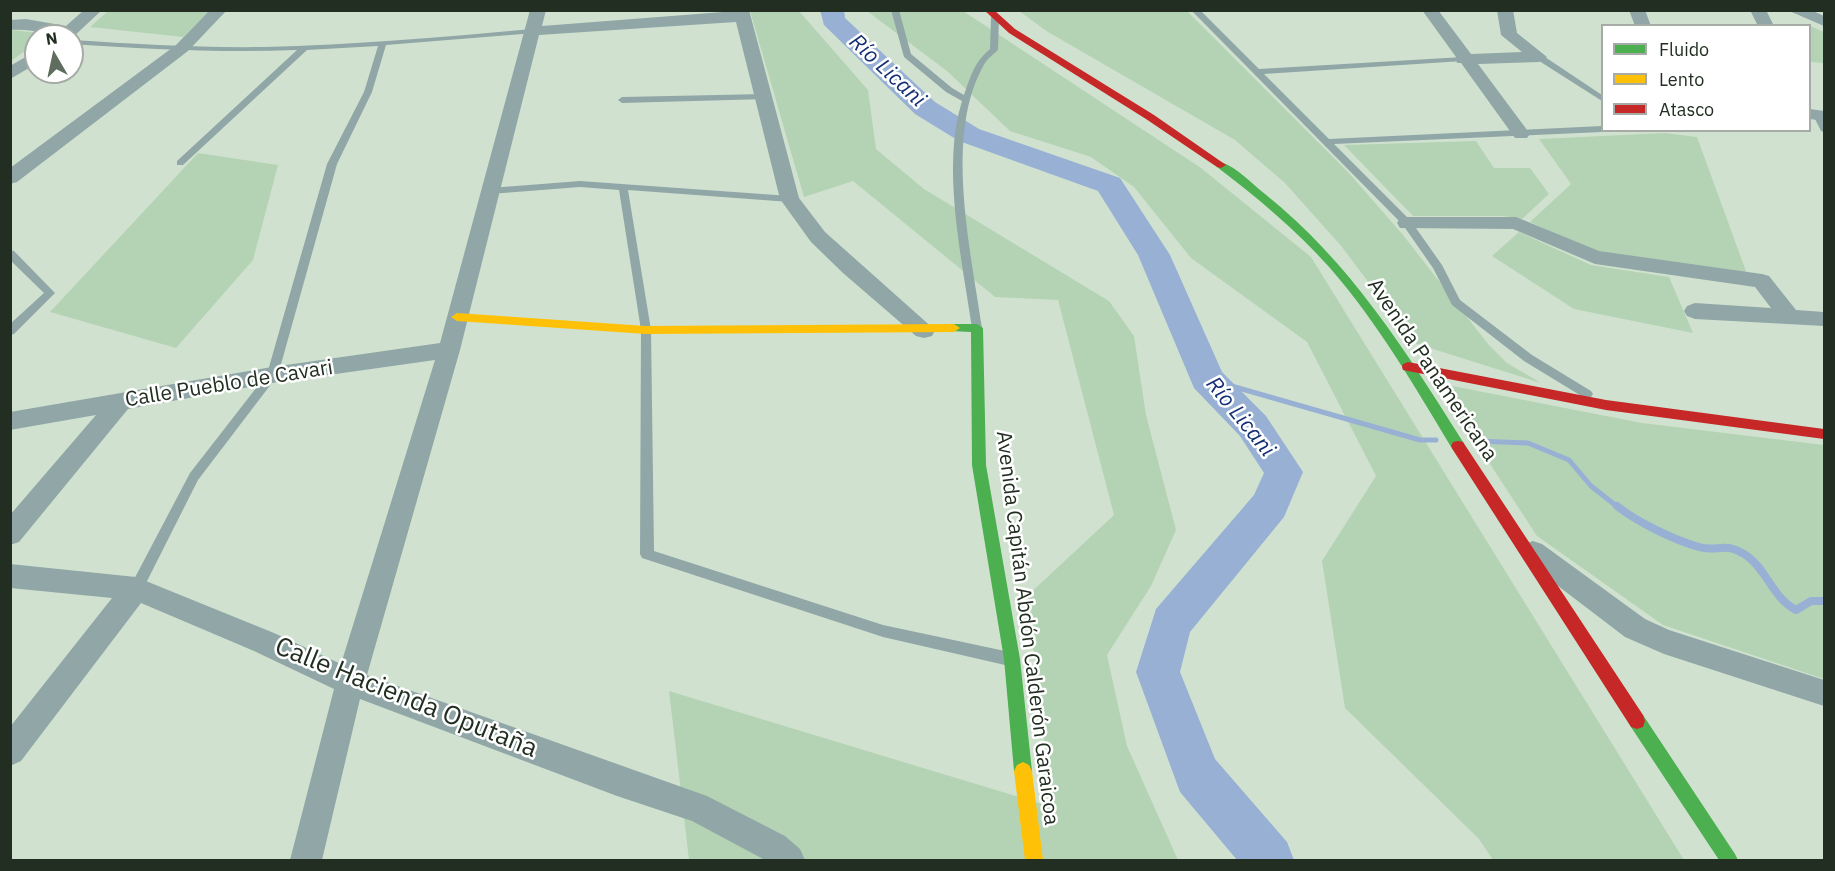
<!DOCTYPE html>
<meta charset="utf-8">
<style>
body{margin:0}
#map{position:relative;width:1835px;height:871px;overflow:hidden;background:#d0e2cf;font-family:"IBM Plex Sans",sans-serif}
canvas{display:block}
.frame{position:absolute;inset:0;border:12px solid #212e21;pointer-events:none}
.legend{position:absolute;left:1601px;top:24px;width:210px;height:108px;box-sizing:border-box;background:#fff;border:2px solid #a6aba6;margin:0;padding:8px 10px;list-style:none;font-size:18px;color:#212e21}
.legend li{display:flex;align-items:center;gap:12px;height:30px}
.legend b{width:30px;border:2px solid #a6aba6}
.north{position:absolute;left:24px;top:24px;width:60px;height:60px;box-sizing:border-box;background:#fff;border:2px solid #a6aba6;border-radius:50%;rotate:351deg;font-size:16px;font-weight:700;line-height:24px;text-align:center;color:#212e21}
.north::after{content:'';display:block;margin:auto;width:21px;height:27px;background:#5e6d5e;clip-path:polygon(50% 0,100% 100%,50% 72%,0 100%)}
</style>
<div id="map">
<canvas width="1835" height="871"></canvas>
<div class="frame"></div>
<ul class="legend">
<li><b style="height:8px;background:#4caf50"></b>Fluido</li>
<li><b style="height:8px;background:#ffc107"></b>Lento</li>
<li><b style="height:8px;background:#c62828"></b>Atasco</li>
</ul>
<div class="north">N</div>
</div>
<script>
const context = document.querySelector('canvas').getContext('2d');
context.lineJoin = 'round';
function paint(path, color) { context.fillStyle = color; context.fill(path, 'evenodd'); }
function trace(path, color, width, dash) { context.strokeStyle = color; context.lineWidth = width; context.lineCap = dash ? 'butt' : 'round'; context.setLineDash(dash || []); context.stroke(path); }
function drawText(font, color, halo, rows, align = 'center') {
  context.font = font + ' "IBM Plex Sans",sans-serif'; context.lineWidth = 5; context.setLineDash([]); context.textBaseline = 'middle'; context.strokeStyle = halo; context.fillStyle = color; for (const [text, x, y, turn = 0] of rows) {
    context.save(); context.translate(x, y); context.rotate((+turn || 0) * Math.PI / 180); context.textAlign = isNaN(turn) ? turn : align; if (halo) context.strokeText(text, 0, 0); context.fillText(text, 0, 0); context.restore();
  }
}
paint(new Path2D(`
 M108 11H210L183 37 90 27Z
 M750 11H799L868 90 876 149 924 189 1109 301 1134 336 1146 415 1176 530 1151 586 1107 655 1127 746 1178 860H689L669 691 1052 807 1027 596 1114 515 1058 300 995 297 853 181 804 197Z
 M867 11H963L1201 168 1311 257 1684 860H1493L1479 839 1345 708 1322 561 1376 476 1307 342 1191 258 1134 187 1091 157 1010 131 947 71Z
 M1019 11H1187L1349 173 1403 235 1488 344 1507 363 1541 383 1414 343 1342 247 1285 183 1235 140 1048 32Z
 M1810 26 1824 32V63L1810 62Z
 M11 30 49 34 36 36V43L11 61Z
 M1665 133 1697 137 1747 274 1594 251 1530 222 1571 184 1539 139Z
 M1476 141 1494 168H1530L1549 194 1522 219 1503 216H1413L1344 145Z
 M198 153 278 165 253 260 176 348 50 312Z
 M1519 232 1591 265 1669 277 1693 333 1574 309 1492 256Z
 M1437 383 1642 423 1824 445V679L1663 625 1537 536Z`), '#b4d3b4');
trace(new Path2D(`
 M1207 379 1420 440H1436
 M1474 441 1528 443 1569 460 1591 486 1619 508`), '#97b0d4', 5);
trace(new Path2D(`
 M1617 506C1637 522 1674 540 1699 547 1718 553 1724 540 1747 556 1767 570 1772 597 1796 610L1811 601H1824`), '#97b0d4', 8);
paint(new Path2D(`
 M820 10H844L845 18 935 102 979 129 1120 178 1170 255 1222 372 1266 416 1303 472 1284 517 1190 632 1180 672 1215 759 1287 842 1294 860H1237L1180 792 1136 672 1156 609 1254 495 1264 473 1240 436 1194 388 1138 255 1098 191 959 141 915 114 824 25Z`), '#97b0d4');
paint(new Path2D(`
 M891 10H899L911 54 952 88 964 95C970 77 975 61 990 49L991 17 995 15 999 17 998 50C994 54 988 58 985 63 943 133 971 250 982 328L977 332 972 328C962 258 941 168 962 101L946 92 904 57Z
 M1191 10H1200L1259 69 1463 57 1467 59 1463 61 1264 74 1329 139 1602 126V130H1605L1602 132 1334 144 1411 221 1442 265 1460 300 1532 355 1591 391 1593 394 1591 397H1583L1524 361 1452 305 1433 268 1403 225Z
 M532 29H535V33L386 45 372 92 337 164 278 375 198 480 141 593 136 595 131 593 129 589 131 585 190 473 267 374 327 164 364 92 378 46 307 50 183 165H177V161L297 50C222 53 147 49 72 44V40C136 44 200 48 264 47 352 45 443 37 532 29Z
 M1536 55H1542L1602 95V101L1536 59Z
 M764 94 768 97 767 99 622 103 618 100 622 97Z
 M1817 112 1820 113 1824 121V132L1821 131 1813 115Z
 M580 181 790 196 795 199 790 202 628 190 651 330 654 551 883 625 1005 651 1010 653 1012 658 1010 663 1005 665 883 637 642 558 640 554 641 330 619 190 580 187 490 194 485 191 490 188Z
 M10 250 14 251 55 293 14 334 10 335V324L44 293 10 260Z`), '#91a7a7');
paint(new Path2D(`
 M84 10H102L72 38V36C52 36 33 28 10 30V20L26 19 66 26Z
 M210 10H227L188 51 17 182 10 184V168L176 45Z
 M530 10H546L542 26 749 10 799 198 825 232 935 330 932 336 924 338 916 336 843 273 811 242 780 199 736 22 539 35 460 350 367 675 707 796 785 836 800 849 805 860H765L692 821 617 796 360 699 322 860H290L334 689 254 651 141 603 21 761 10 766V727L112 598 10 588V564L136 577 274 633 341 664 435 360 272 383 128 409 19 542 10 545V515L96 415 10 430V412L272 367 440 343Z
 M1422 10H1438L1471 54 1522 52 1501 35 1497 10H1513L1517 33 1547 57 1539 62 1478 64 1530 134 1527 138H1515L1461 63H1457L1456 57Z
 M1629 10H1645L1651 26H1635Z
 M1750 10H1766L1774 26H1758Z
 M1787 10H1811L1824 16V26Z
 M36 51V64L10 79V66Z
 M1810 109 1824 111V121L1810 119Z
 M1407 217H1516L1599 251 1762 274 1769 276 1796 310 1824 312V326L1695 319 1687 316 1684 311 1687 306 1695 303 1771 308 1755 287 1595 264 1513 229 1400 228 1397 223 1400 218Z
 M1533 541 1542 544 1645 619 1669 630 1824 680V706L1664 654 1625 637 1524 560 1520 552 1524 544Z`), '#91a7a7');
paint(new Path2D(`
 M1221 162C1237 167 1252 184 1265 194 1350 262 1406 351 1463 442L1465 446 1463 450H1453C1415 387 1378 323 1330 268 1296 230 1258 198 1217 167L1216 165Z
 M954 324H977L983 328 986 465 1020 659 1032 771 1029 777 1023 780 1017 777 1014 771 1004 659 972 465 971 332 950 331 948 328 950 325Z
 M1637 713 1643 715 1735 854 1738 860H1719L1631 727 1629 721 1631 715Z`), '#4caf50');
paint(new Path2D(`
 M457 313 646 326 954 324 960 328 954 332 646 334 457 321 451 317Z
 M1023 762 1029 765 1032 771 1043 860H1025L1014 771 1017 765Z`), '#ffc107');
paint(new Path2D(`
 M984 10H994L1015 29 1154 115 1226 165 1221 168 1217 167 1146 119 1009 33Z
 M1408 362 1606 400 1824 429V439L1606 410 1403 370 1402 367 1403 364Z
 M1458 441 1463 442 1643 715 1645 721 1643 727 1637 729 1631 727 1453 450 1451 446 1453 442Z`), '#c62828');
drawText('21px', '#212e21', '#fff', [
 ["Avenida Panamericana",1432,370,56],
 ["Calle Pueblo de Cavari",229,384,-9],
 ["Avenida Capitán Abdón Calderón Garaicoa",1027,628,83]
]);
drawText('italic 22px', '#143074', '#fff', [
 ["Río Licani",887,71,43],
 ["Río Licani",1240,417,51]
]);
drawText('26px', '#212e21', '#fff', [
 ["Calle Hacienda Oputaña",406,698,22]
]);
</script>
